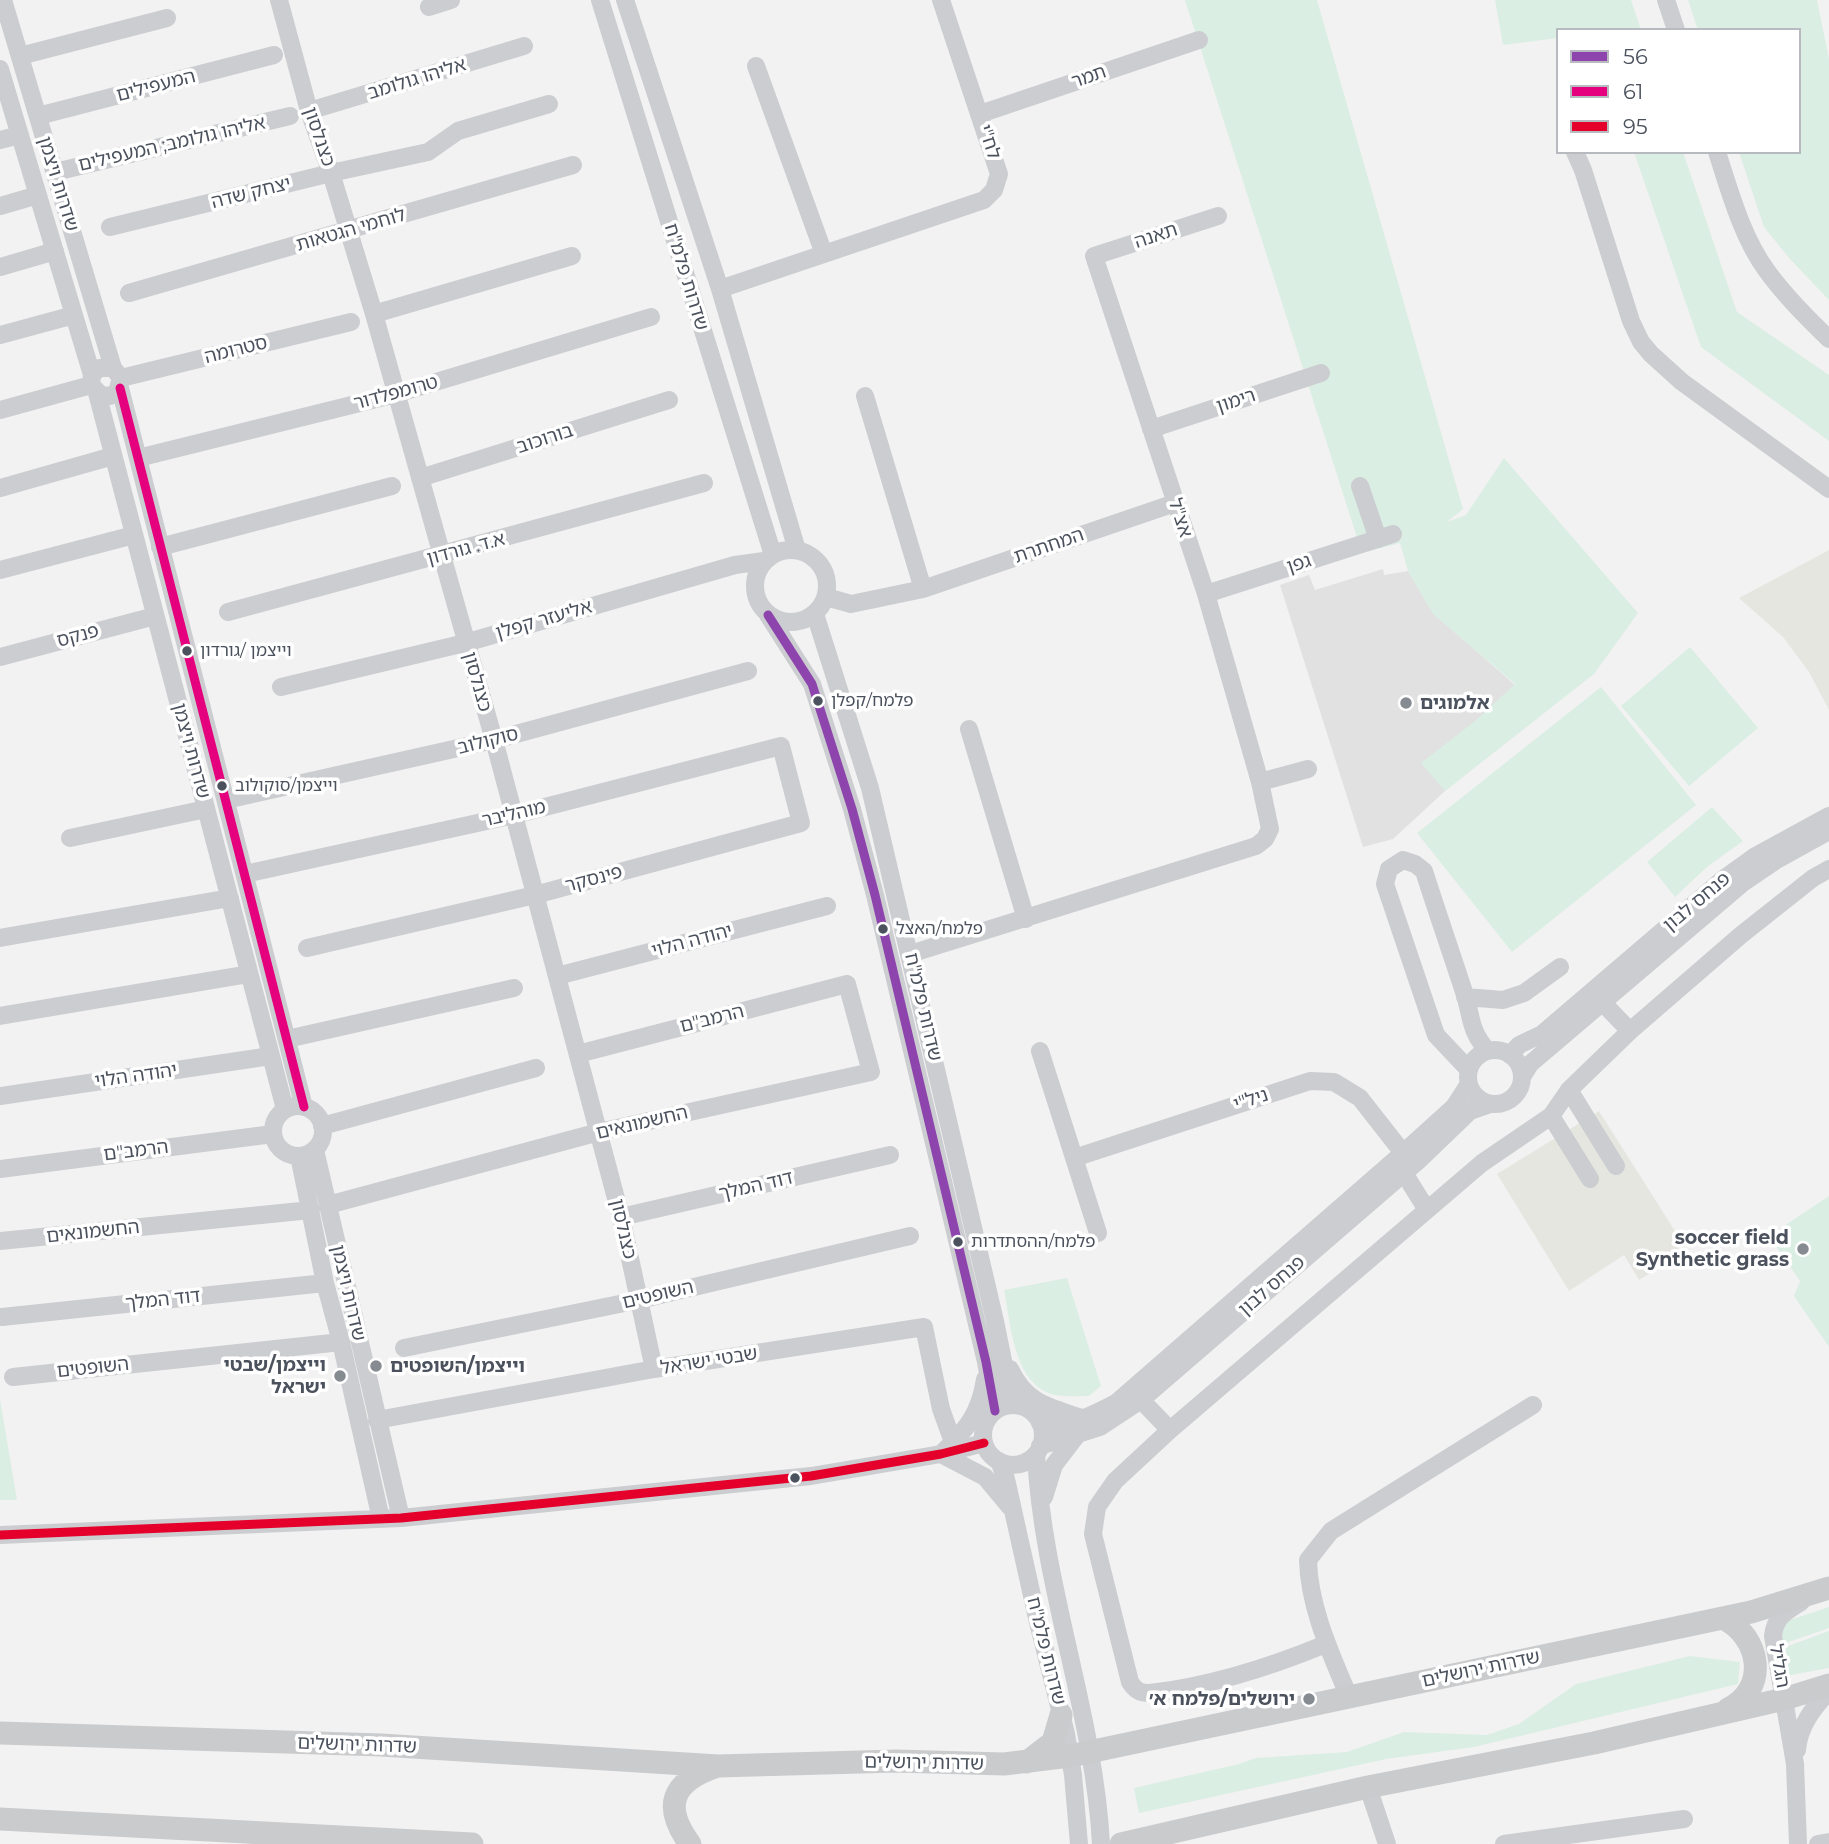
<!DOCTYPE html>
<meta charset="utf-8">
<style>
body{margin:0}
#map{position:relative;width:1829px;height:1844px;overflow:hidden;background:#f3f2f2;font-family:Montserrat,sans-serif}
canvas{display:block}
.legend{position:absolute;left:1556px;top:28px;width:245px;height:126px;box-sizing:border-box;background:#fff;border:2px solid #b7babe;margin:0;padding:9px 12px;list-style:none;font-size:21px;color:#4b525d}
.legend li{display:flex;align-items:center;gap:14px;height:35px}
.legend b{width:35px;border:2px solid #b7babe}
</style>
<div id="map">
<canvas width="1829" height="1844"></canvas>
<ul class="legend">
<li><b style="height:9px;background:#8e44ad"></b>56</li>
<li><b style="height:9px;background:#e5007d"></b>61</li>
<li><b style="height:9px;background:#e4002b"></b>95</li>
</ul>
</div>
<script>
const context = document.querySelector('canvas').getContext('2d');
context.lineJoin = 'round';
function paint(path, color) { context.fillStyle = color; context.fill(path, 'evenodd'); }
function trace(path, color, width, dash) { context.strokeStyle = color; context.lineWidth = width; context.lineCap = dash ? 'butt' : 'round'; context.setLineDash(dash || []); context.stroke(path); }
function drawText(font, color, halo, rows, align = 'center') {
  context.font = font + ' Montserrat,"Noto Sans Hebrew",sans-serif'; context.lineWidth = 7; context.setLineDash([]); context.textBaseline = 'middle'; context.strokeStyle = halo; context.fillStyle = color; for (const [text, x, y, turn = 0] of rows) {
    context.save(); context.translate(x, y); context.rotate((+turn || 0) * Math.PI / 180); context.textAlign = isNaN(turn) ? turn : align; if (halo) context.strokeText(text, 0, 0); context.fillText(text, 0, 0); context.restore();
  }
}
paint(new Path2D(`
 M1829 550V710L1809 672 1783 637 1739 598Z
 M1599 1111 1687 1250 1639 1280 1624 1255 1569 1291 1497 1174Z`), '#e6e6e1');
paint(new Path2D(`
 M1383 569 1384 575 1408 571 1434 614 1515 685 1499 748 1445 791 1393 839 1363 847 1280 585 1309 575 1315 590Z`), '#e1e1e2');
paint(new Path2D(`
 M1185 0H1317L1463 509 1447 522 1466 515 1504 458 1638 613 1594 674 1445 791 1421 763 1475 721 1515 684 1433 614 1408 571 1400 543 1362 553Z
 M1495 0H1631L1641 30H1558V38L1503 45Z
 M1688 0H1817L1829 59V300L1789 258 1764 227 1739 152H1799V30H1698Z
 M1634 152H1683L1737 312 1829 375V441L1701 347Z
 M1690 647 1758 728 1689 786 1621 706Z
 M1601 687 1696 805 1512 952 1417 833Z
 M1712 807 1743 841 1707 867 1675 897 1647 862Z
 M1829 1196V1347L1794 1296 1800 1281 1769 1236Z
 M1067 1278 1101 1386 1089 1396C1078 1396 1066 1397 1055 1395 1013 1385 1011 1324 1004 1290Z
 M0 1399 17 1500H0Z
 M1829 1607V1628L1780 1645 1781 1623Z
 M1829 1631V1668L1786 1676 1780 1649Z
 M1690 1656 1740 1662 1738 1684 1474 1747 1386 1759 1139 1813 1134 1788 1239 1764 1256 1758 1347 1752 1404 1732 1487 1735 1519 1724 1576 1684Z`), '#daeee4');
trace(new Path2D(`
 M3 0 113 368 121 378 117 392 110 396 101 395 91 385 92 375 99 368H113
 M279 0 309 111 331 173 374 314 494 740 621 1217 654 1369
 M600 0 773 555
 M625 0 720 289 797 550
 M1666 0 1676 30
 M429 7 451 0
 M20 56 167 18
 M756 66 824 254
 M0 69 92 375
 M309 111 524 46
 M980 114 1199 40
 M38 116 274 55
 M0 140 20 135
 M1575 152 1583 170 1631 321 1641 342 1651 354 1682 382 1829 489
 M1717 152C1730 192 1742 237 1767 271 1785 296 1807 318 1829 339
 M55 172 290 116
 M0 206 38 195
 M110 227 331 173 428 152 458 131 549 104
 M0 267 55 251
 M720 289 984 200 994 190 999 174 941 0
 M129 293 573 165
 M374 314 572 256
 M0 335 74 315
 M121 378 351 322
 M120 388 304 1107
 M97 393 285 1109
 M865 396 923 589
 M0 410 91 385
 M1151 429 1321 373
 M138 458 396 394 651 317
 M420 478 669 400
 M1360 486 1378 539
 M0 488 113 456
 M160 547 392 486
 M755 586a36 36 0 1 1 72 0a36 36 0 1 1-72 0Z
 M0 570 134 535
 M1206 594 1393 534
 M826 597 851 604 923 589 1175 503
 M228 612 704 483
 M815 614 870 788 995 1321 1012 1405
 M768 615 812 684 852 809 875 895 986 1362 995 1411
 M0 657 155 616
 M281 687 465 643 735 565 764 561
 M969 729 1026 919
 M1260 782 1308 769
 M226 800 494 740 748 671
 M70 838 206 809
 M245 874 514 815 781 746 801 823 535 895 307 948
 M0 938 230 898
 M910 954 1256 846 1265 839 1270 829 1260 782 1206 594 1094 256 1218 216
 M557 976 827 906
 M1465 997 1503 1000 1524 993 1560 967
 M1603 1003 1630 1031
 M0 1016 249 974
 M287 1039 514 988
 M1468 1077a27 27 0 1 1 54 0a27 27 0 1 1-54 0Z
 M1040 1051 1098 1233
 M1510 1055 1519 1045 1542 1034 1722 880 1754 857 1829 816
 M1469 1070 1436 1035 1385 884 1389 869 1403 860 1415 864 1424 871C1437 912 1451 952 1464 992 1472 1016 1469 1031 1488 1051
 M1522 1077 1530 1064 1744 882 1775 861 1829 831
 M1569 1090 1616 1166
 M0 1096 271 1056
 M273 1131a25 25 0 1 1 50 0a25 25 0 1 1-50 0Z
 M1551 1116 1590 1179
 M322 1126 536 1068
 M315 1150 401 1518
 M299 1156 325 1283 341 1342 381 1519
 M1074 1158 1310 1081 1334 1082 1360 1098 1403 1153
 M0 1169 273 1134
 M1404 1173 1427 1210
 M328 1205 599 1132 871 1072 847 984 578 1054
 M621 1217 890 1155
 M0 1241 311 1210
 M2 1317 325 1283
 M404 1348 639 1300 910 1236
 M1010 1369C1027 1405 1050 1407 1085 1419
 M13 1377 341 1342
 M985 1379C980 1414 966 1430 941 1454L985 1477 1010 1507
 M1141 1400 1170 1430
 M983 1435a30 30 0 1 1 60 0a30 30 0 1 1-60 0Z
 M377 1420 654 1369 924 1327 941 1409 953 1442
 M1040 1423C1074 1426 1086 1418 1116 1403L1403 1153 1454 1107 1469 1084
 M1040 1446 1100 1427 1141 1400 1418 1161 1470 1111 1490 1104
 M1036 1454C1042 1586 1094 1712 1101 1844
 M999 1461 1006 1479 1037 1618 1066 1734 1073 1775 1079 1844
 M1044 1497 1054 1465 1077 1435
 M0 1535 401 1518 811 1476 941 1454 984 1443
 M1326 1644C1270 1667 1211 1686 1150 1693 1140 1693 1136 1691 1130 1682L1093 1534 1097 1507 1115 1481 1170 1430 1482 1163 1551 1116 1569 1090 1630 1031 1741 935 1813 878 1829 869
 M1349 1697C1331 1654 1309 1607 1308 1560L1331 1531 1533 1405
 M1797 1750C1799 1726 1813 1708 1829 1691
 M1368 1787 1387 1844
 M1504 1844 1684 1819
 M1798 1844 1795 1764 1773 1636C1775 1617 1785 1612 1801 1602
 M1818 1844 1829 1842`), '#cccdd0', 18);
trace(new Path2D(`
 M1723 1618C1761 1637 1769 1689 1728 1709
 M0 1733 381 1745 718 1766 896 1761 1004 1764 1070 1756 1751 1612 1829 1588
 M1027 1762 1053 1742 1061 1715
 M0 1819 472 1844
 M690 1844C662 1806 672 1782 715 1767
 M1121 1844 1368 1787 1594 1743 1784 1699 1829 1685`), '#c9cbcd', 23);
trace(new Path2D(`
 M768 615 812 684 852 809 875 895 986 1362 995 1411`), '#8e44ad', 9);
trace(new Path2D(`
 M120 388 304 1107`), '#e5007d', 9);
trace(new Path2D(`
 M0 1535 401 1518 811 1476 941 1454 984 1443`), '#e4002b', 9);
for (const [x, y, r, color] of [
 [187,651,6,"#4b525d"],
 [818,701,6,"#4b525d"],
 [1406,703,7,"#868a91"],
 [222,786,6,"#4b525d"],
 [883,929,6,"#4b525d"],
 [958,1242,6,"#4b525d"],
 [1803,1249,7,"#868a91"],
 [376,1366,7,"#868a91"],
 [340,1376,7,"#868a91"],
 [795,1478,6,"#4b525d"],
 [1309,1699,7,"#868a91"]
]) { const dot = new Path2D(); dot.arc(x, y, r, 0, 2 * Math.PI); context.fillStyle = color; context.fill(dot); trace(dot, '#fff', 2.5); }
drawText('17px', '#4b525d', '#fff', [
 ["וייצמן /גורדון",200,651],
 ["פלמח/קפלן",831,701],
 ["וייצמן/סוקולוב",235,786],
 ["פלמח/האצל",896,929],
 ["פלמח/ההסתדרות",971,1242]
], 'left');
drawText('19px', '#4b525d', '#fff', [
 ["תמר",1089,77,-19],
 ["אליהו גולומב",417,79,-17],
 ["המעפילים",156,86,-14],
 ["כצנלסון",319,137,71],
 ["לח\"י",989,142,72],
 ["אליהו גולומב; המעפילים",172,144,-13],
 ["שדרות ויצמן",58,184,73],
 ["יצחק שדה",251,193,-14],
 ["לוחמי הגטאות",351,230,-16],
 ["תאנה",1156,236,-18],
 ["שדרות פלמ\"ח",686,277,73],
 ["סטרומה",236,350,-14],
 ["טרומפלדור",396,393,-15],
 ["רימון",1236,401,-18],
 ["בורוכוב",545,439,-18],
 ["אצ\"ל",1180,518,72],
 ["המחתרת",1049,546,-19],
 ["א.ד. גורדון",466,549,-15],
 ["גפן",1299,564,-18],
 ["אליעזר קפלן",544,620,-16],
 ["פנקס",78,636,-15],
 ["כצנלסון",477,682,74],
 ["סוקולוב",488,741,-14],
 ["שדרות ויצמן",191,751,75],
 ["מוהליבר",514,814,-13],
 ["פינסקר",594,879,-15],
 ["פנחס לבון",1697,902,-40],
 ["יהודה הלוי",692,941,-15],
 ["שדרות פלמ\"ח",923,1007,77],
 ["הרמב\"ם",712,1019,-14],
 ["יהודה הלוי",136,1076,-8],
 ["ניל\"י",1251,1100,-18],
 ["החשמונאים",642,1123,-13],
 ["הרמב\"ם",136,1151,-7],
 ["דוד המלך",756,1186,-13],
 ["כצנלסון",623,1229,77],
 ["החשמונאים",93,1232,-6],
 ["פנחס לבון",1272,1286,-41],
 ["שדרות ויצמן",348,1293,77],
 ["השופטים",658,1295,-13],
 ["דוד המלך",163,1300,-6],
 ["שבטי ישראל",709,1361,-9],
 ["השופטים",93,1368,-6],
 ["שדרות פלמ\"ח",1046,1651,76],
 ["הגליל",1779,1666,80],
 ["שדרות ירושלים",1481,1669,-12],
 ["שדרות ירושלים",357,1745,2],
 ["שדרות ירושלים",924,1763,1]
]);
drawText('bold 19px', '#4b525d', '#fff', [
 ["אלמוגים",1420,703,"left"],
 ["soccer field",1789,1238],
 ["Synthetic grass",1789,1260],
 ["וייצמן/שבטי",326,1365],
 ["ישראל",326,1387],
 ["וייצמן/השופטים",390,1366,"left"],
 ["ירושלים/פלמח א׳",1295,1699]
], 'right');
</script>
